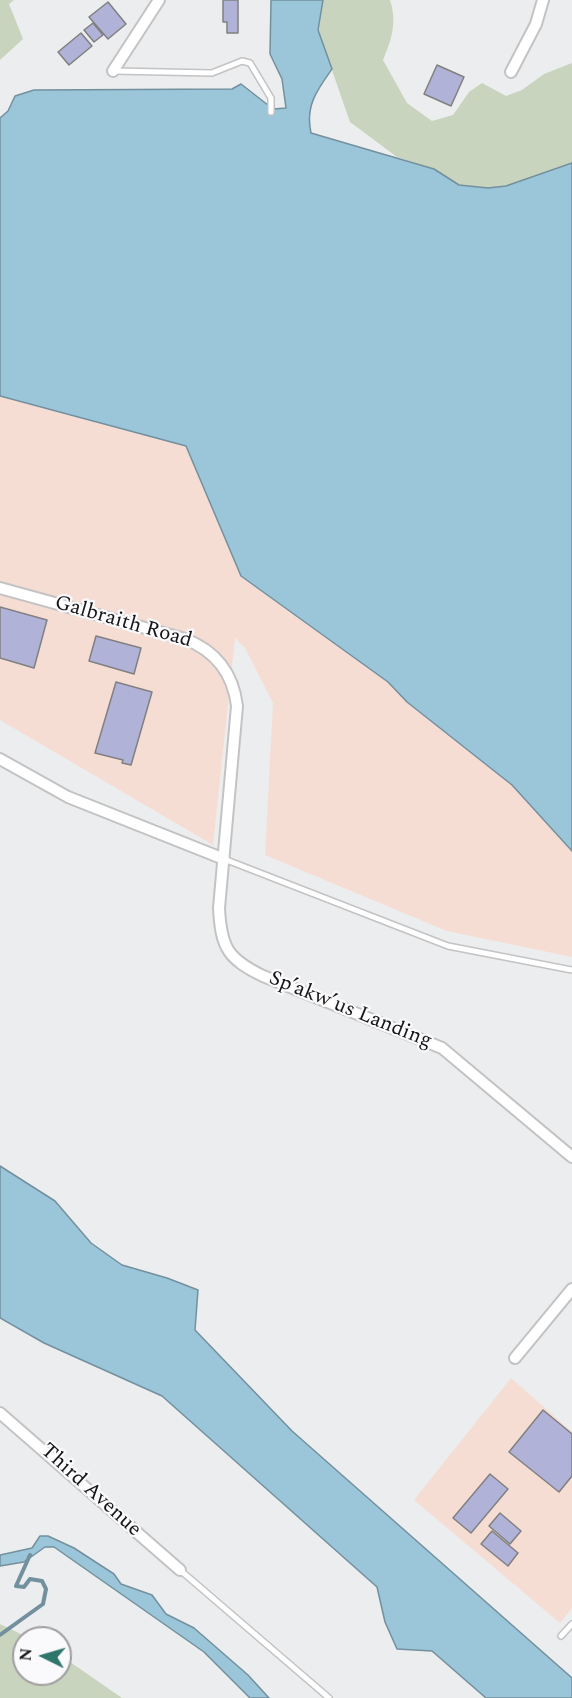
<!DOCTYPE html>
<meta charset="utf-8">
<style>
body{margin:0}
#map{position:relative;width:572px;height:1698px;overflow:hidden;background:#ecedee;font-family:Spectral,serif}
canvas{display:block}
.north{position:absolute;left:12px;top:1626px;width:60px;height:60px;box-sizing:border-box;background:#fafafc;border:2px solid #9e9ea0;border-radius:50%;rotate:275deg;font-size:16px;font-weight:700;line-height:24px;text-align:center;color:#151516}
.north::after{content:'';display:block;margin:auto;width:21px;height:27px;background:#2e756c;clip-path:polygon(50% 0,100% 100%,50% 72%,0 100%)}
</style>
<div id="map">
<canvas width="572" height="1698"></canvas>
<div class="north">N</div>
</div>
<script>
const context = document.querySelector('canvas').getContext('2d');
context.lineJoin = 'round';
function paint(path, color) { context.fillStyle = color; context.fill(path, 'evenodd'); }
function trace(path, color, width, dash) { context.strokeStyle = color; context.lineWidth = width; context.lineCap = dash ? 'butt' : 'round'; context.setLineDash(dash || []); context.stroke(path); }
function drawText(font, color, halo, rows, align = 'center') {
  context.font = font + ' Spectral,serif'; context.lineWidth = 4.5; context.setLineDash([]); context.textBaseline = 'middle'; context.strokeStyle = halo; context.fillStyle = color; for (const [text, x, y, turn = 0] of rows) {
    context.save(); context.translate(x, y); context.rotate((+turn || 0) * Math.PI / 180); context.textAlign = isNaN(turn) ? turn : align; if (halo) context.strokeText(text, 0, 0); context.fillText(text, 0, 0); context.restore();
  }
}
paint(new Path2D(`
 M0 396 186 446 241 576 388 682 407 702 512 785 572 851V957L447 931 265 855 273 703 245 648 235 638 213 845 0 720Z
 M511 1378 572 1432V1608L560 1623 414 1500Z`), '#f6ddd4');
paint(new Path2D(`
 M0 0H14L9 4 23 39 0 60Z
 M323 0H390C397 22 392 39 383 60L407 103 432 121 453 115 469 92 482 83 506 96 522 90 544 74 572 63V163L506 186 488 188 459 185 434 169 397 157 350 122 318 30Z
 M0 1624 29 1638H24V1674H60V1655L122 1698H0Z`), '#c8d4bd');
const water = new Path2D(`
 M271 0H323L318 30 332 69C317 90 305 106 311 133L434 169 459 185 488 188 506 186 572 163V851L512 785 407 702 388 682 241 576 186 446 0 396V118L8 111 15 96 34 90 232 89 241 84 273 109 286 108 282 79 270 54Z
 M0 1166 55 1201 91 1243 122 1265 167 1278 198 1290 195 1330 292 1431 572 1678V1698H486L432 1651 397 1649 385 1622 377 1587 162 1396 44 1343 0 1318Z
 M40 1536H48L74 1548 114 1574 121 1584 152 1595 166 1614 194 1628 248 1675 269 1698H250L204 1652 54 1547H45L24 1562 0 1566V1555L32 1548Z`);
paint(water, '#9bc5d8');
trace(water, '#73909e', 1.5);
trace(new Path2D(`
 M0 1635 43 1604 46 1589 42 1581 30 1579 24 1587 16 1586 30 1555`), '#73909e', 4);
const building = new Path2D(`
 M223 0H238V33H227V22H223Z
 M108 2 126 24 108 39 89 17Z
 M93 23 103 35 94 42 84 30Z
 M81 33 92 46 69 65 58 52Z
 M437 65 464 77 451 106 424 94Z
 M0 607 47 620 34 668 0 658Z
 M96 636 141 648 134 674 89 661Z
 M116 682 152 692 131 765 122 763 123 760 95 753Z
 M543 1410 572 1434V1476L559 1492 509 1452Z
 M490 1474 508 1489 471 1533 453 1518Z
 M500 1513 521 1531 510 1544 489 1526Z
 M492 1531 518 1553 508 1566 481 1544Z`);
paint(building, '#b1b2d7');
trace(building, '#808081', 1.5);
const lane = new Path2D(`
 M114 71 212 73 242 61 250 63 271 98V112
 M224 859 448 946 572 970
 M180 1570 329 1698
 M561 1636 572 1624`);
const street = new Path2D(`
 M113 71 159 0
 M511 72 536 24 543 0
 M0 588 185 639C216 651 233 673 237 706L219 908C221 948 228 959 263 976L442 1048 572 1157
 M0 759 68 797 224 859
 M515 1358 572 1289
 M0 1413 180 1570`);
trace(lane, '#c3c3c4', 8);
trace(street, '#c3c3c4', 14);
trace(lane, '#fff', 5);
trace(street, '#fff', 10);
drawText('21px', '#151516', '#fafafc', [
 ["Galbraith Road",123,623,16],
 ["Sp’akw’us Landing",350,1011,22],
 ["Third Avenue",90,1491,42]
]);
</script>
